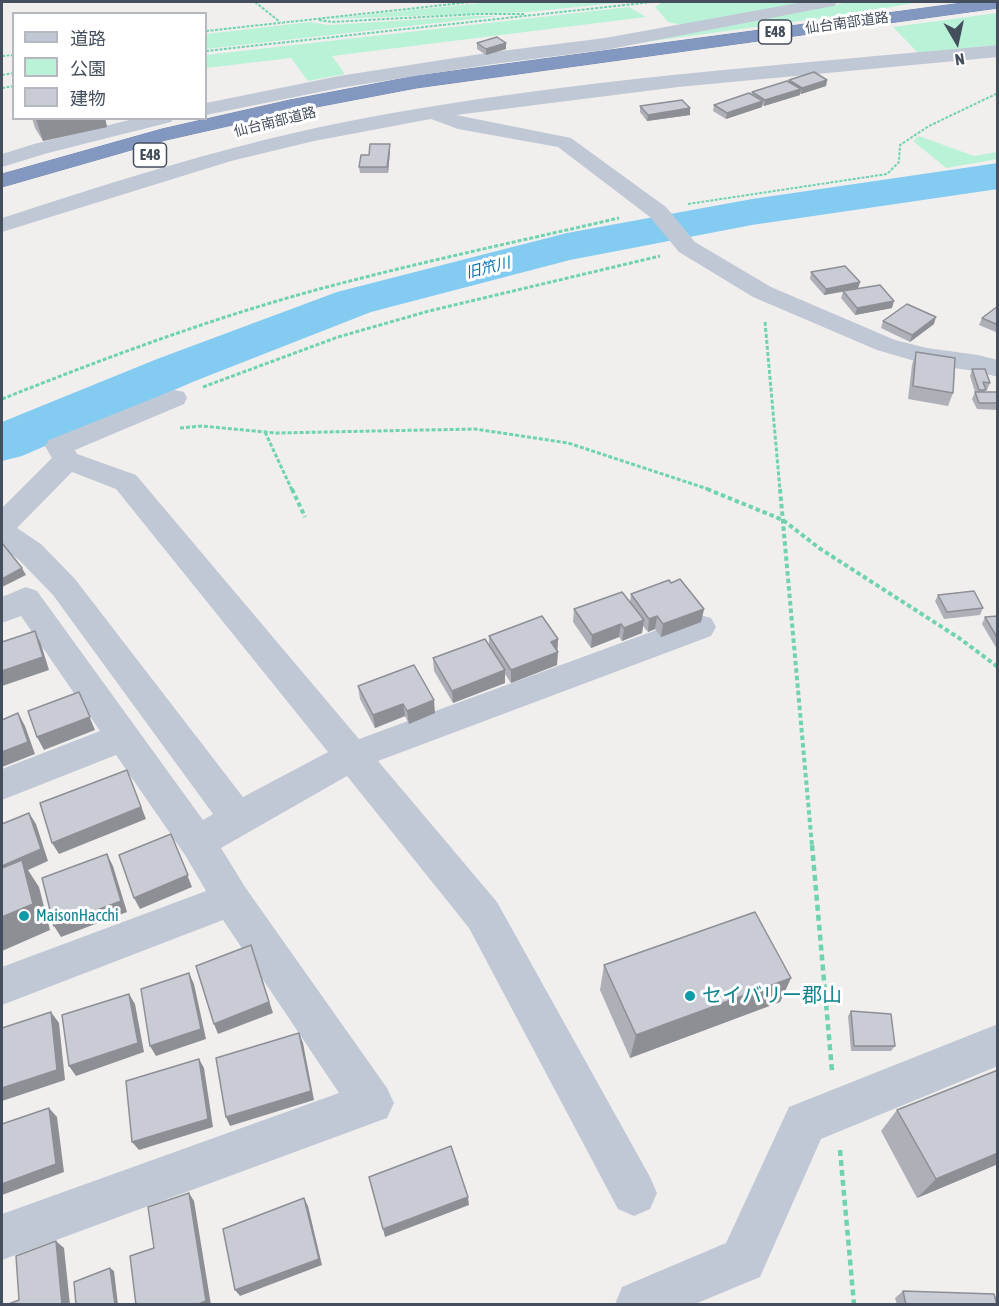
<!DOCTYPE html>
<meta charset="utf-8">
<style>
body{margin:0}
#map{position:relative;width:999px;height:1306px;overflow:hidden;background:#f1efee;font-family:"Asap Condensed","Noto Sans JP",sans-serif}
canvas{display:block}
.frame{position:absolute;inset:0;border:3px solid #454e5d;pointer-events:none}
.legend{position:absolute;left:12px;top:12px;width:195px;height:108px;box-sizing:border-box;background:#fff;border:2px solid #b5b8be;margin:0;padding:8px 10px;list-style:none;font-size:18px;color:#454e5d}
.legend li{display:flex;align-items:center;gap:12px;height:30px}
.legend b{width:30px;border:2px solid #b5b8be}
.north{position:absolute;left:927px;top:12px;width:60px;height:60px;-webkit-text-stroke:4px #fff;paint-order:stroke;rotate:171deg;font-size:16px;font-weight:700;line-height:24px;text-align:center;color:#454e5d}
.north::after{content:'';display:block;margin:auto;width:21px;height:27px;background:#454e5d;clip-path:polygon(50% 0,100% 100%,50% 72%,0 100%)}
</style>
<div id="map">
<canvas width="999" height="1306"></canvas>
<div class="frame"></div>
<ul class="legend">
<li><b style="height:8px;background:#c1c8d5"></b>道路</li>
<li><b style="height:16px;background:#baf2d8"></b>公園</li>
<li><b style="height:16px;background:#caccd5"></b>建物</li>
</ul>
<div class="north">N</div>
</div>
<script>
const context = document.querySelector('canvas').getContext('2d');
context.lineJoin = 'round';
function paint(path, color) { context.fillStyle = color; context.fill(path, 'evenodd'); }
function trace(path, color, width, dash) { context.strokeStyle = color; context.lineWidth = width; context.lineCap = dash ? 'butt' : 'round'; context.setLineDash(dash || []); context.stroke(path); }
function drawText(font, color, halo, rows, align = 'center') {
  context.font = font + ' "Asap Condensed","Noto Sans JP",sans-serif'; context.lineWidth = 6; context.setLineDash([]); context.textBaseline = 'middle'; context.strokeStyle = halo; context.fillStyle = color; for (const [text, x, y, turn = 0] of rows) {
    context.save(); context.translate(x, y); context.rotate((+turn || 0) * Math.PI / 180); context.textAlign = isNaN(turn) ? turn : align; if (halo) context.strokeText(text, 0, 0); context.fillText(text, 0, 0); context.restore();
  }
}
paint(new Path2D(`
 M490 2H625L528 12 326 19Z
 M676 2H817L682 25 668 22 655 7 661 3Z
 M849 2H919L859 13 623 45Z
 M629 7 646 17 332 56 345 74 308 81 291 58 206 68V55Z
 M997 13V45L919 54 893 27Z
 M474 16H499L206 49V34L310 22 329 25Z
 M919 136 974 156 997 152V159L946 168 913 141Z`), '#baf2d8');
paint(new Path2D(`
 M998 163V189L752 225 570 260 371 312 195 381 22 456 2 461V422L157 359 337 292 567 233 752 199Z`), '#84cbf2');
const highway = new Path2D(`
 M970 2H998V8L416 88 290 112 166 140 2 187V174L162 129 290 100 416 76Z`);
trace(highway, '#6e83ad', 1);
trace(new Path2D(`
 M255 2 280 22
 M319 20 332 22 478 14H524
 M206 31 471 2
 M206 51 652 2
 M2 56 14 55
 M2 75 14 73
 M2 88 14 86
 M688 204 887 174 899 162 900 145 929 126 998 93`), '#6fd3b0', 2, [3, 1.5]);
trace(new Path2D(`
 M765 322 780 490
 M203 387 338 337 429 311 660 256
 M2 399C115 354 231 311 350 281 439 258 529 239 619 218
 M180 428 202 426 276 433 475 429 568 443 711 490
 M265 432 292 490`), '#6fd3b0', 3, [4, 2]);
trace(new Path2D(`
 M292 489 305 517
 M707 489 783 520 819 548 959 638 998 667
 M780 489 812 846`), '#6fd3b0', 4, [4.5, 3]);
trace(new Path2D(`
 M812 845 832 1071
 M840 1150 854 1304`), '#6fd3b0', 4.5, [6, 4]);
paint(new Path2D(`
 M803 2H837L834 6 828 7 605 50 493 64 339 88 206 115V103L339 76 493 52 605 38Z
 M998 45V57L678 87 456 115 571 138 666 207 695 242 771 287 895 340 927 348 978 355 998 360V377L975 371 925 364 877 350 753 297 679 252 650 217 558 147 458 129 431 119 314 141 231 161 2 232V218C119 180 238 142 360 119 570 79 785 65 998 45Z
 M137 118H174L171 122 48 153 2 167V154L34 144Z
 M174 390 184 392 187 398 184 404 75 450 77 454 136 475 359 739 689 618 700 615 711 618 716 627 711 636 378 761 497 902 650 1177 657 1193 650 1209 634 1216 618 1209 469 928 347 776 221 848 245 887 387 1088 394 1103 387 1118 2 1260V1214L339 1093 223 920 2 1005V967L206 891 185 855 116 755 2 800V769L100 731 21 616 2 623V597L26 587 37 591 203 820 213 814 53 595 19 560 2 547V508L52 458 45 446 49 440ZM72 472 116 489 328 752 243 797 75 579 41 544 17 528Z
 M998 1024V1066L821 1139 760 1277 695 1304H615L622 1287 726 1243 789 1107Z`), '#c1c8d5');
paint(highway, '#8398c1');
paint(new Path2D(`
 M477 43H506V49L486 55 477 49Z
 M789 80H827L826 86 801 94 800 93V95L764 106 762 105V107L726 119 713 111 714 105 752 95V92L788 82Z
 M640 106 690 108V115L647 121 640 112Z
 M32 118H105L107 127 43 141 35 128Z
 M390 144V151L388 173H360L359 167Z
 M811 272 860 282 858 288 892 308 855 315 841 298 843 292 824 295 810 279Z
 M998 306V333L979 325 982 318Z
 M883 321 934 324 910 342 881 328Z
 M916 352 953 393 948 406 908 399 912 365Z
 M972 369 990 383 987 390 985 389V392H997L998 410 977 409 972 399 975 392 970 376Z
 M671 583 704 609 701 622 661 637 655 629 648 632 643 626 642 633 622 641 619 637 591 648 573 622 574 609 630 602 631 594Z
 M938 595 983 608 980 615 944 619 935 601Z
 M998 616V651L982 624 985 617Z
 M489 636 558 639 557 665 511 683 505 674V683L453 703 434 671 433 658 489 645Z
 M358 686 435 713 409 724 405 716 375 728 360 699Z
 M604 965 791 978 780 1002 630 1058 600 990Z
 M851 1011 895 1046 891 1051H851L848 1016Z
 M897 1110 998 1164 917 1198 881 1131Z
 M903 1291 997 1305H897L895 1298Z`), '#aeafb7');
paint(new Path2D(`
 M506 43V49L486 55V49Z
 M827 80 826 86 801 94 802 88Z
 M801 89 800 95 764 106 765 100Z
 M763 101 762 107 726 119 727 113Z
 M690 108V115L647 121 648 115Z
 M39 118H105L107 127 43 141 36 119Z
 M390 144V151L388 173 387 167Z
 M860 282 858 288 824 295 826 289Z
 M894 301 892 308 855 315 857 308Z
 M936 317 934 324 910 342 912 335Z
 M22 568 26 575 2 587V579Z
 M704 609 701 622 661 637 663 624Z
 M657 616 655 629 648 632 649 619Z
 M644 620 642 633 622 641 624 628Z
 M621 624 619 637 591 648 592 635Z
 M35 631 41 644 49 670 2 686V671Z
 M558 639 557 652 551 642Z
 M558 652 557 665 511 683V670Z
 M505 670V683L453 703 452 691Z
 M79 692 95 730 44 750 37 737Z
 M434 700 435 713 409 724 407 711Z
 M403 704 405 716 375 728 373 715Z
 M18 713 25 726 35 754 2 767V752Z
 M127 770 146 819 59 854 52 843Z
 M29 813 36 824 48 861 28 870 39 887 50 930 2 951V866Z
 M171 834 192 887 140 909 134 898Z
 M107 854 113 866 127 912 61 937 54 926Z
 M251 945 273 1013 218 1034 214 1024Z
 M189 973 194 984 206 1039 156 1056 150 1046Z
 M791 978 780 1002 630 1058 636 1035Z
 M129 994 135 1004 144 1052 76 1076 69 1066Z
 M51 1012 59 1023 65 1080 2 1101V1088Z
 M299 1033 303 1043 314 1100 230 1126 226 1117Z
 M199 1059 204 1068 213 1127 139 1150 132 1142Z
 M49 1108 57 1117 64 1172 2 1195V1184Z
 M998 1153V1164L917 1198 936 1179Z
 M189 1193 194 1201 211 1305H196Z
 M468 1197 469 1205 385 1237 383 1229Z
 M304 1198 308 1206 322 1265 240 1296 235 1290Z
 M56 1241 64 1248 70 1305H62Z
 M110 1268 114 1271 118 1305H115Z`), '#8d8f95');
const building = new Path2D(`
 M497 37 506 43 486 49 477 43Z
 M814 72 827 80 802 88 789 80Z
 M787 81 801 89 765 100 752 92Z
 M749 93 763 101 727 113 714 105Z
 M682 100 690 108 648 115 640 106Z
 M370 144H390L387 167H359L361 155H369Z
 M845 266 860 282 826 289 811 272Z
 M880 285 894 301 857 308 843 291Z
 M907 304 936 317 912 335 883 321Z
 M998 306V325L982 318Z
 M916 352 955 358 953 393 913 386Z
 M972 369H985L990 383 983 382 986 390H979Z
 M975 392H997L998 403H979Z
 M2 543 22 568 2 579Z
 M680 579 704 609 663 624 657 616 649 619 631 594 669 580 671 583Z
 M974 591 983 608 947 612 938 595Z
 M622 592 644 620 624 628 621 624 592 635 574 609Z
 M542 616 558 639 551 642 558 652 511 670 489 636Z
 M998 616V639L985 617Z
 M35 631 43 657 2 671V642Z
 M485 639 505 670 452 691 433 658Z
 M414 665 434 700 407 711 403 704 373 715 358 686Z
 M79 692 90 717 37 737 28 711Z
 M18 713 28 742 2 752V720Z
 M127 770 141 807 52 843 40 803Z
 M29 813 41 849 2 866V824Z
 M171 834 188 875 134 898 119 855Z
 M107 854 121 901 54 926 42 878Z
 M22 860 33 904 2 917V868Z
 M755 912 791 978 636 1035 604 965Z
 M251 945 269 1002 214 1024 196 966Z
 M189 973 201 1029 150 1046 141 989Z
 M129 994 138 1043 69 1066 62 1015Z
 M851 1011 891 1014 895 1046H854Z
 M51 1012 57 1070 2 1088V1028Z
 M299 1033 311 1091 226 1117 216 1058Z
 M199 1059 208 1119 132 1142 126 1081Z
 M998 1070V1153L936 1179 897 1110Z
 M49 1108 56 1164 2 1184V1124Z
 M451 1146 468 1197 383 1229 369 1177Z
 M189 1193 206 1301 196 1305H136L130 1256 154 1248 148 1207Z
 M304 1198 319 1259 235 1290 223 1229Z
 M56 1241 62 1305H6L19 1300 16 1256Z
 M110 1268 115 1305H76L74 1282Z
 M903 1291 994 1294 997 1305H906Z`);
paint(building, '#caccd5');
trace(building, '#8d8f95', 1.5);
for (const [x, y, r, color] of [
 [24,916,6,"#0f9aa8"],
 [690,996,6,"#0f9aa8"]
]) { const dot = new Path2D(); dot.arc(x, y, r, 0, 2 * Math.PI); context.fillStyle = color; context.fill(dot); trace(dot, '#fff', 2); }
drawText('14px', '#454e5d', '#fff', [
 ["仙台南部道路",847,23,-8],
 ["仙台南部道路",275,122,-14]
]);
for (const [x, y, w] of [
 [775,32,33],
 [150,155,33]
]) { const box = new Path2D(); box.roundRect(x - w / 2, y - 12, w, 24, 4.5); context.fillStyle = '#fff'; context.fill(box); trace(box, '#454e5d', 1.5); }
drawText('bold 15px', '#454e5d', null, [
 ["E48",775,32],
 ["E48",150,155]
]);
drawText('italic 15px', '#0274b4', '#fff', [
 ["旧笊川",488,268,-14]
]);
drawText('16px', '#0d838f', '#fff', [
 ["MaisonHacchi",36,916]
], 'left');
drawText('20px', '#0d838f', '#fff', [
 ["セイバリー郡山",702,996]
], 'left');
</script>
